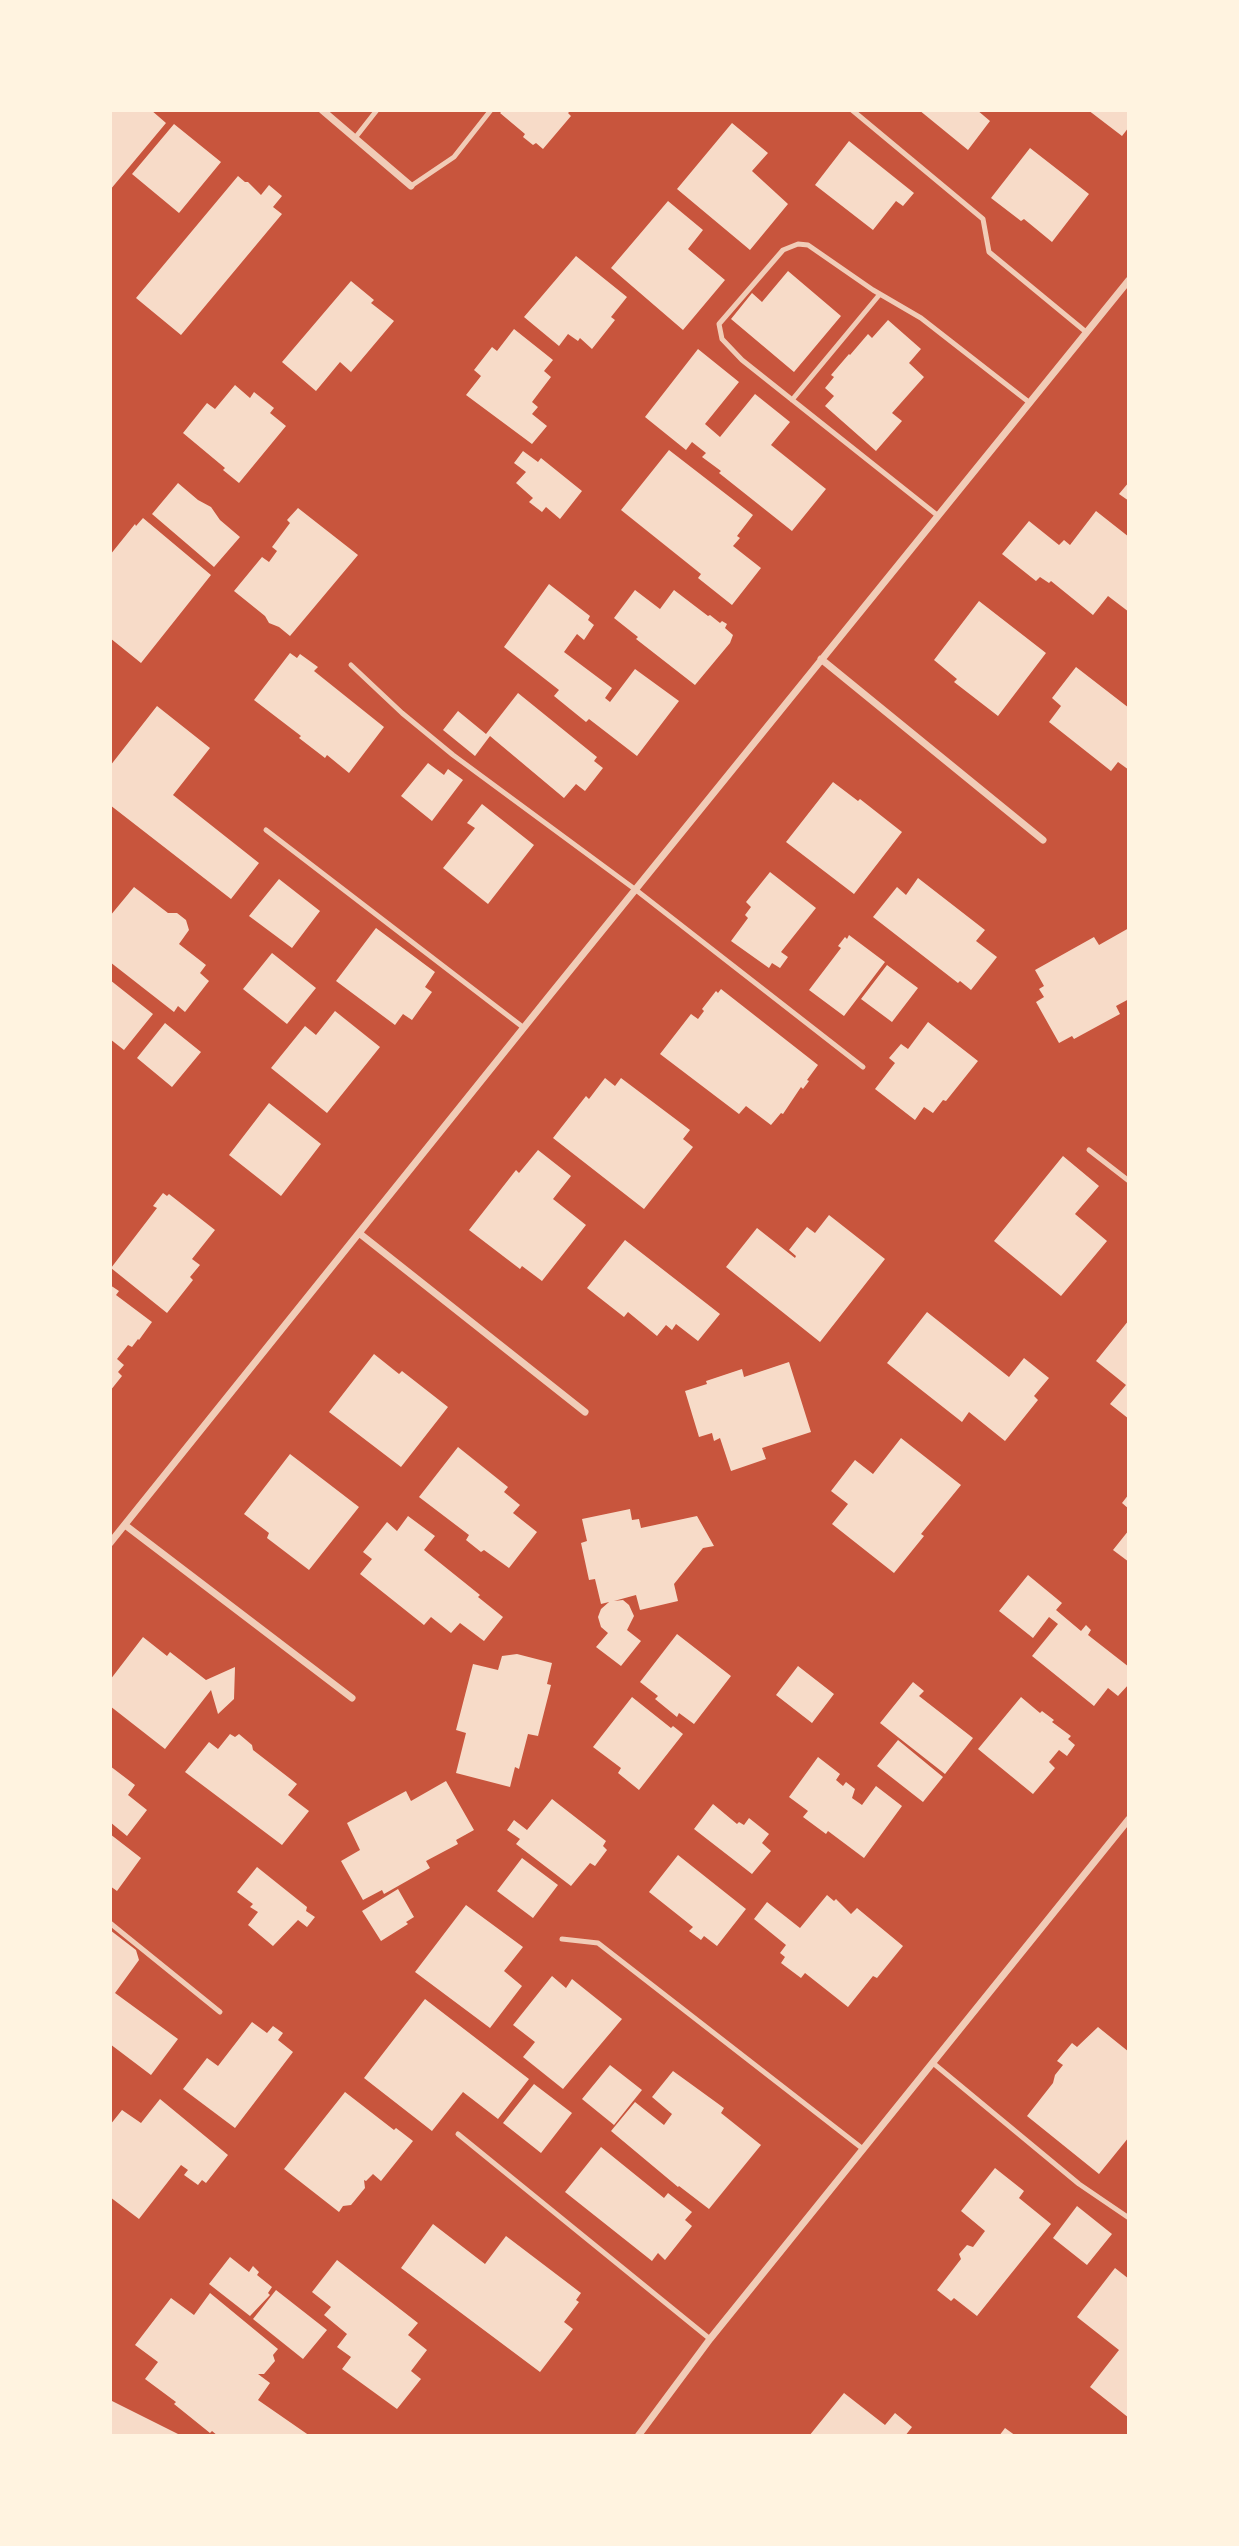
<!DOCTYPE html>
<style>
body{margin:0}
#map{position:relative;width:1239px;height:2546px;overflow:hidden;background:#c8553d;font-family:Arial,sans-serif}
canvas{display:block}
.frame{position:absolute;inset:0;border:112px solid #fff3e0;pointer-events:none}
</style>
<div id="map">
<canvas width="1239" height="2546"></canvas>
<div class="frame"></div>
</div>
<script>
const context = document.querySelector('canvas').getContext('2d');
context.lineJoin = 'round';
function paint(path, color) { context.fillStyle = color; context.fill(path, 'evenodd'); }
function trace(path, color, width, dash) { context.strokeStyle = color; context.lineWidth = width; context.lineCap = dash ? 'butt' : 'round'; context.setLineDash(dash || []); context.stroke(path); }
paint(new Path2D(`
 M110 110H151L166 123 110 190Z
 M503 110H571L568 113 571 116 543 149 536 143 533 145 523 137 525 134 500 113Z
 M919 110H977L990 121 968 150Z
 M1088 110H1129V127L1122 136Z
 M732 123 768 153 752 171 788 204 750 250 677 189Z
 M174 124 221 162 179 213 132 174Z
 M849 141 914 193 903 206 896 201 873 230 815 185Z
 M1030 148 1089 194 1052 242 1024 219 1021 221 991 198Z
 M238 176 245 182H248L261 195 269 185 282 196 273 207 282 214 181 335 136 298Z
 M668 201 703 230 688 249 725 280 683 330 611 268Z
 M576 256 627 297 611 317 615 320 592 349 580 338 578 341 568 334 559 346 524 317Z
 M788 271 841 316 794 372 731 319 752 293 762 302Z
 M351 281 374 300 371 303 394 321 351 372 340 362 316 391 282 362Z
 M888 320 921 349 909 363 924 377 892 413 902 421 876 451 825 406 834 396 825 388 834 377 831 375 849 354 850 355 868 334 872 338Z
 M514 329 553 360 544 371 551 377 532 402 538 407 532 414 547 426 532 444 466 395 481 376 474 370 492 347 497 351Z
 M698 349 739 382 705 424 720 437 755 394 790 422 771 445 826 489 792 531 719 473 721 471 702 457 706 453 692 442 686 450 645 417Z
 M235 385 250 398 254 392 274 408 270 413 286 426 239 483 223 470 225 468 183 433 207 403 215 409Z
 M669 450 753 515 737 536 740 538 733 546 761 568 732 605 698 578 701 574 621 510Z
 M523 451 538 462 541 458 582 491 560 519 546 507 542 512 529 502 533 498 516 483 526 472 514 463Z
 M1129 482V501L1119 494Z
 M178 483 198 500 211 507 220 520 240 537 214 567 152 514Z
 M298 508 358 555 290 636 279 627 269 623 265 616 234 591 262 557 269 562 277 551 272 547 290 523 287 520Z
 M1096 511 1129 537V612L1108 596 1093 615 1051 581 1049 583 1040 577 1036 581 1002 554 1029 521 1059 545 1064 540 1070 545Z
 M143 518 211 575 141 663 110 638V555L135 524 136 526Z
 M549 584 590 616 588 620 594 625 584 640 577 634 564 652 612 688 605 698 610 702 635 669 679 701 637 756 589 719 586 722 554 696 559 690 504 647Z
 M635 590 660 609 674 590 708 616 710 615 720 623 722 621 727 624 725 628 733 635 730 643 695 685 636 639 638 637 614 618Z
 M979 601 1046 653 998 716 954 682 957 679 934 660Z
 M290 653 297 658 300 654 318 667 314 671 384 727 349 773 327 755 325 758 299 738 301 736 254 700Z
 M1076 667 1129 708V770L1118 762 1111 771 1049 722 1061 706 1052 698Z
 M518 693 597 757 594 761 603 768 585 791 576 784 564 798 490 736 475 756 443 730 458 711 486 734Z
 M157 706 210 748 173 795 259 863 231 899 110 805V766Z
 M428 763 444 775 448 769 463 780 432 821 401 796Z
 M833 782 858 801 860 799 902 832 854 894 786 842Z
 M482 804 534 845 488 904 443 868 475 828 467 823Z
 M770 872 816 908 781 952 788 957 780 968 772 963 769 968 731 941 748 918 745 915 751 907 746 902Z
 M918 878 985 930 976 941 997 957 971 990 960 981 958 983 873 917 897 887 906 895Z
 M279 879 320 911 292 948 249 916Z
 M134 887 168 913H177L186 920 189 930 179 944 206 965 200 973 209 981 185 1012 178 1006 174 1012 110 962V916Z
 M376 928 435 972 425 987 432 992 412 1020 403 1014 395 1025 336 981Z
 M1129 928V999L1116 1006 1120 1014 1074 1039 1072 1036 1059 1043 1036 1002 1044 997 1039 989 1044 986 1035 970 1094 937 1099 945Z
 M849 935 885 962 844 1016 809 990 841 948 838 946 845 937 847 939Z
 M272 953 316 988 287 1024 243 989Z
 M887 965 918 988 892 1022 861 999Z
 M110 980 153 1014 124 1050 110 1039Z
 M721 989 818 1065 807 1080 809 1081 803 1089 801 1087 783 1114 781 1113 771 1125 746 1106 739 1114 660 1054 691 1014 698 1019 704 1011 702 1009 716 991 718 993Z
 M335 1011 380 1047 327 1113 271 1068 305 1026 316 1035Z
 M928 1022 978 1061 946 1101 943 1100 933 1113 924 1107 915 1120 875 1089 895 1063 889 1058 901 1044 908 1049Z
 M165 1023 201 1052 172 1087 137 1058Z
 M605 1078 615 1086 621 1078 690 1130 683 1139 693 1147 644 1209 553 1138 586 1096 589 1099Z
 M269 1103 321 1144 281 1196 229 1155Z
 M538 1150 571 1176 553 1199 586 1225 542 1281 522 1266 520 1269 469 1230 516 1170 519 1173Z
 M1063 1156 1099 1186 1075 1214 1107 1241 1061 1296 994 1241Z
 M163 1193 167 1196 169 1194 215 1230 192 1259 200 1265 190 1277 193 1280 167 1313 111 1268 157 1208 153 1206Z
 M829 1215 885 1259 820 1342 726 1267 757 1228 795 1258 796 1256 789 1250 807 1227 815 1233Z
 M625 1240 720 1314 698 1341 676 1324 672 1330 666 1325 657 1336 628 1312 624 1317 587 1288Z
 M110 1285 119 1291 116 1295 152 1322 139 1340 138 1339 132 1347 128 1345 117 1359 124 1365 118 1372 122 1376 110 1391Z
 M927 1312 1009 1377 1024 1358 1049 1378 1034 1396 1038 1400 1005 1441 969 1412 962 1422 887 1363Z
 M1129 1320V1419L1110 1404 1126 1385 1096 1361Z
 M374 1354 399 1374 402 1371 448 1407 401 1467 329 1412Z
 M789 1362 811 1432 762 1448 766 1459 731 1471 720 1438 714 1441 712 1433 699 1437 685 1391 707 1384 706 1381 742 1369 744 1377Z
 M901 1438 961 1485 921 1534 924 1536 894 1573 832 1524 848 1504 831 1491 855 1460 873 1474Z
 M458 1447 508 1487 504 1492 520 1505 513 1513 537 1532 509 1568 484 1550 481 1552 466 1540 469 1535 419 1497Z
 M290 1454 359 1507 309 1570 267 1538 269 1533 244 1514Z
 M1129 1494V1509L1122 1503Z
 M630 1509 632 1520 639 1519 641 1528 697 1516 714 1546 703 1548 674 1584 678 1601 640 1610 636 1595 614 1601 623 1600 629 1605 634 1616 627 1630 641 1641 621 1666 596 1647 608 1633 601 1627 598 1617 601 1609 609 1602 601 1604 595 1579 589 1580 581 1543 587 1541 582 1519Z
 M408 1516 435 1536 424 1550 480 1595 478 1597 503 1617 484 1641 460 1623 451 1633 431 1617 424 1625 360 1574 372 1559 363 1552 387 1522 397 1531Z
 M1129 1530V1562L1113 1550Z
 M1028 1575 1062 1603 1056 1610 1081 1631 1086 1625 1091 1630 1088 1635 1129 1667V1684L1118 1696 1108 1688 1094 1706 1032 1656 1058 1624 1049 1617 1033 1638 999 1611Z
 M677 1634 731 1676 694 1724 679 1713 677 1717 655 1699 658 1696 640 1682Z
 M143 1637 167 1656 170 1652 206 1680 235 1667 234 1699 218 1714 211 1690 165 1749 110 1706V1680Z
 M517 1654 552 1663 547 1684 551 1685 538 1736 528 1734 519 1769 515 1767 510 1787 456 1773 466 1733 456 1730 473 1664 498 1670 502 1656Z
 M798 1666 834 1694 812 1723 776 1695Z
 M913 1682 924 1691 919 1696 973 1738 945 1774 880 1723Z
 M632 1697 671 1728 673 1726 683 1734 639 1790 618 1773 621 1768 593 1747Z
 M1021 1697 1040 1713 1042 1711 1054 1720 1052 1722 1071 1736 1068 1739 1075 1745 1067 1756 1059 1750 1049 1762 1055 1768 1033 1794 978 1749Z
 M230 1734 235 1737 239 1734 252 1745 253 1750 297 1784 288 1795 309 1811 282 1845 185 1772 209 1742 218 1749Z
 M898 1740 943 1777 923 1802 877 1766Z
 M818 1757 840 1774 836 1780 843 1786 846 1782 855 1789 852 1798 862 1805 876 1786 902 1806 864 1858 828 1831 826 1834 803 1817 808 1811 789 1797Z
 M110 1766 135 1785 128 1795 147 1810 127 1836 110 1822Z
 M446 1781 474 1830 456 1840 458 1844 426 1861 430 1868 384 1894 382 1890 363 1900 341 1861 360 1850 347 1823 406 1791 411 1801Z
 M552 1799 606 1841 603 1846 607 1850 595 1866 590 1863 571 1886 516 1844 520 1839 507 1830 514 1820 527 1830Z
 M713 1804 737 1824 739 1822 744 1825 749 1818 769 1834 762 1843 771 1851 752 1874 694 1829Z
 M110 1834 141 1858 117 1891 110 1886Z
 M678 1855 746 1909 717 1946 704 1936 701 1940 689 1931 693 1927 649 1892Z
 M522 1858 558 1885 533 1918 497 1891Z
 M257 1867 307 1907 306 1911 315 1917 307 1927 298 1920 273 1946 248 1925 258 1912 250 1907 253 1904 237 1892Z
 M398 1889 414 1917 406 1922 408 1924 381 1941 362 1911Z
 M827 1895 834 1901 836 1899 851 1914 857 1908 903 1946 877 1978 873 1976 848 2007 805 1973 801 1978 781 1963 785 1957 780 1953 786 1945 754 1919 767 1902 800 1928Z
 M466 1905 523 1947 504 1971 522 1986 490 2028 415 1972Z
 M110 1930 136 1950 139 1960 115 1993 178 2039 151 2075 110 2044Z
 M552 1976 566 1988 572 1979 622 2019 563 2089 523 2057 535 2042 513 2025Z
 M425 1999 529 2079 498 2119 463 2092 432 2131 364 2078Z
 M252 2022 267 2033 273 2026 283 2033 278 2040 293 2052 235 2128 183 2089 207 2058 218 2066Z
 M1098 2027 1129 2052V2137L1099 2174 1027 2116 1053 2083 1055 2075 1063 2065 1057 2061 1072 2043 1077 2047Z
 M610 2065 642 2090 614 2125 582 2099Z
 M673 2071 724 2108 721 2113 761 2145 709 2209 679 2186 678 2187 611 2131 635 2102 664 2125 672 2114 652 2097Z
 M534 2084 572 2113 541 2153 503 2123Z
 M345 2092 394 2130 396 2128 413 2141 381 2181 373 2174 366 2181 364 2180 365 2188 351 2205 343 2206 339 2212 284 2169Z
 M160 2099 228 2155 206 2183 202 2180 198 2185 184 2175 188 2170 181 2165 139 2219 110 2197V2125L122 2110 141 2123Z
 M601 2147 664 2198 668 2193 692 2212 685 2220 692 2226 665 2260 658 2253 652 2261 565 2192Z
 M995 2168 1024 2191 1019 2198 1051 2224 977 2316 954 2298 951 2301 937 2290 961 2259 959 2254 967 2245 973 2247 985 2231 961 2211Z
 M1077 2206 1112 2234 1087 2265 1053 2238Z
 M433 2224 485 2264 506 2236 581 2293 576 2300 579 2302 564 2322 573 2329 540 2372 401 2268Z
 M230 2257 249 2272 253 2266 259 2272 257 2275 272 2287 268 2293 270 2295 250 2316 209 2284Z
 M337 2260 418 2323 408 2335 427 2350 411 2371 421 2379 397 2409 342 2369 351 2357 337 2347 347 2334 324 2315 331 2307 312 2292Z
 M1115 2268 1129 2279V2418L1090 2387 1119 2350 1077 2317Z
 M276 2290 327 2330 303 2359 253 2319Z
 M210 2293 278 2349 273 2355 275 2361 264 2374H258L270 2383 258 2400 310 2436H218L212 2431 210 2433 174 2404 176 2402 145 2379 158 2362 135 2345 171 2298 194 2315Z
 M844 2393 885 2425 895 2413 912 2427 905 2436H809Z
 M110 2400 182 2436H110Z
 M1005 2428 1016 2436H999Z`), '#f7dbc8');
trace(new Path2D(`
 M852 110 983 219 989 252 1086 332
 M355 138 377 110
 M411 186 454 157 491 110
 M792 400 880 294
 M937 515 742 360 722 339 719 324 783 250 798 244 808 245 873 290 921 318 1030 403
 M351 665 402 713 453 755 636 890 863 1067
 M266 830 524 1028
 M1089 1150 1129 1181
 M110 1923 220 2012
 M562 1939 598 1943 863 2149
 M933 2063 1079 2184 1129 2218
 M458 2134 710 2339`), '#f1ccb7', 5);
trace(new Path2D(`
 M322 110 411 186
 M821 659 1043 840
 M359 1233 585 1412
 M125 1525 352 1698
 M110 1543 550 995 1129 280
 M638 2436 710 2339 1129 1819`), '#f1ccb7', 7);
</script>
